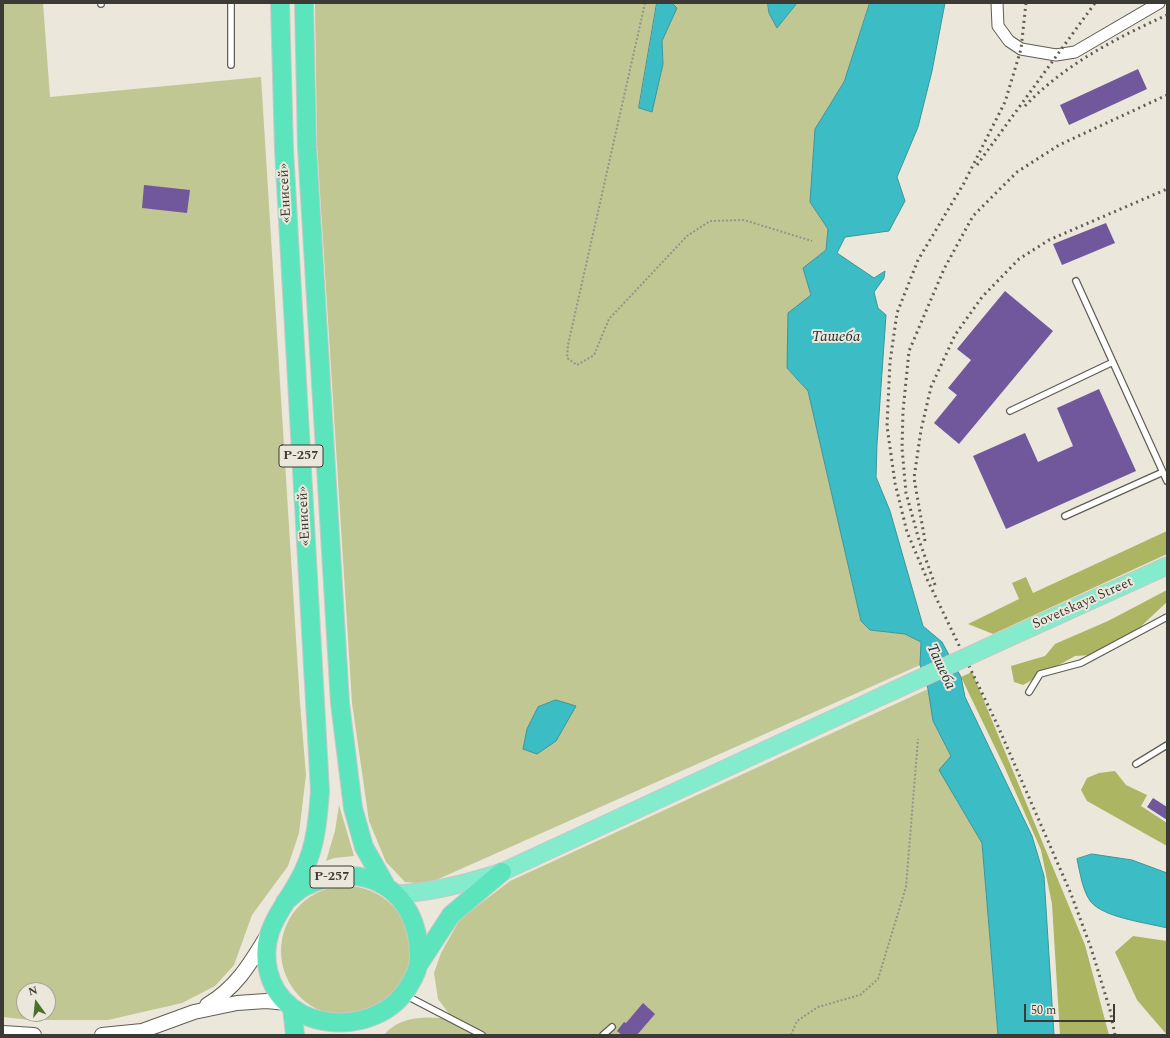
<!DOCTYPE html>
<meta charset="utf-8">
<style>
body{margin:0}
#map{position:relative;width:1170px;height:1038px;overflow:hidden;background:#ebe7db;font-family:Spectral,serif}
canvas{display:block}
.frame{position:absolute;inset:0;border:4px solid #3c3a35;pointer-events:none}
.north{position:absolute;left:16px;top:982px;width:40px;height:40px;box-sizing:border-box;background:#ebe7db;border:1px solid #a5a299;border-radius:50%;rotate:345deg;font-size:11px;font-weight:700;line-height:16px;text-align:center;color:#3c3a35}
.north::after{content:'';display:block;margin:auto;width:14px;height:18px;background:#4b7029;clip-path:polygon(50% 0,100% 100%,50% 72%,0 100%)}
.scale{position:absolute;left:1024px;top:1004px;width:91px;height:18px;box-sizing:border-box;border:2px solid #3c3a35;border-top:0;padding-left:5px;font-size:12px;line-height:14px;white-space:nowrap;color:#3c3a35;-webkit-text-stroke:3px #ebe7db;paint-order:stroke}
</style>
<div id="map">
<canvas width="1170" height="1038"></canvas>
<div class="frame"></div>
<div class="north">N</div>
<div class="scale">50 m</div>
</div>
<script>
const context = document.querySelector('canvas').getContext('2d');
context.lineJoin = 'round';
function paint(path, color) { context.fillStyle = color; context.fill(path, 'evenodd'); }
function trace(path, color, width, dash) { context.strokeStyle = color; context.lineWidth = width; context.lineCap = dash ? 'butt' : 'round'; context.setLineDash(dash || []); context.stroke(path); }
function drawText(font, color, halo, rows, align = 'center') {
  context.font = font + ' Spectral,serif'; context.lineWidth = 4; context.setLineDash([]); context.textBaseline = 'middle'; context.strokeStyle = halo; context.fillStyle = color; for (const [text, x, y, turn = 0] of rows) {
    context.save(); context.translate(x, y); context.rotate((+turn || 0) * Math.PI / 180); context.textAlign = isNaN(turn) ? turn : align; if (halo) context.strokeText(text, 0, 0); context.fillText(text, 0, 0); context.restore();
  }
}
paint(new Path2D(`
 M3 3H43L50 97 261 77 300 703 306 775 299 833 288 866 252 915 234 965 215 986 182 1003 108 1020H30L3 1017ZM24 990H48V1014H24Z
 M315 3H657L639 108 651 112 663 64 662 41 677 8 672 3H768L769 13 777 28 797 3H870L844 82 815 129 810 202 828 229 826 250 804 268 811 295 787 368 808 391 861 621 870 630 905 634 921 641 920 665 427 884 405 882 386 862 369 821 352 703 317 145Z
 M928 689 933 721 951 756 965 813 982 843 998 1035H384C402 1014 429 1017 453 1019L438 999 434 973 441 953 460 919 510 881Z
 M339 805 354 856 334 858 326 861 335 831Z
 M281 951a65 65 0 1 1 130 0a65 65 0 1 1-130 0Z`), '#c0c792');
paint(new Path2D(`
 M1167 531V554L993 634 968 624 1019 599 1012 583 1026 577 1033 593Z
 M1167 590V602L1137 630 1092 655 1075 656 1023 685 1014 682 1011 666 1045 656 1055 644 1108 621Z
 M972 672 1085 945 1109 1035H1060L1052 904 1041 850 1004 766 961 677Z
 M1115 771 1126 785 1147 795 1141 806 1167 823V846L1087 801 1081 790 1087 778 1099 773Z
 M1133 936 1167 941V1035L1137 1000 1115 952Z`), '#acb662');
const water = new Path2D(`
 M657 3H672L677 8 662 41 663 64 652 112 639 108Z
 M768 3H797L777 28 769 13Z
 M870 3H945L932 71 918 127 897 177 905 201 889 231 845 237 837 253 874 278 885 271 884 278 874 292 878 308 886 315 877 444 876 477 890 511 923 626 942 642 961 677 965 697 1032 836 1044 876 1054 1035H998L982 843 939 770 951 756 933 721 928 689 920 665 921 642 905 634 870 630 861 621 808 391 787 368 788 313 811 295 803 268 826 250 828 229 810 202 815 129 844 82Z
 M556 700 576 706 556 741 537 754 523 749 527 729 538 707Z
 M1092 854 1132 860 1167 873V928C1147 923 1109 918 1094 905 1083 896 1080 872 1077 859Z`);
paint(water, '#3cbcc5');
trace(water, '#3c959a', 1);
paint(new Path2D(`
 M1138 69 1147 89 1069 125 1060 105Z
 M144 185 190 190 187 213 142 208Z
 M1106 223 1115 243 1062 265 1053 244Z
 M1005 291 1053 331 959 444 934 423 957 395 948 388 971 360 957 349Z
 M1099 389 1136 471 1006 529 973 456 1025 433 1038 462 1073 446 1057 408Z
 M1153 798 1167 807V820L1147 807Z
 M643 1003 655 1014 637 1035H622L617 1031 624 1022 626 1023Z`), '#71589c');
const service = new Path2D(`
 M101 3V4
 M231 3V65
 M1076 281 1167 481
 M1010 411 1113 362
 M1065 516 1163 472
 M1029 692 1040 674 1081 663 1167 617
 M1136 764 1167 745
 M405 995 482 1035
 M603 1035 612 1027`);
const minor = new Path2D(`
 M997 3 998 26 1009 41 1021 49 1056 55 1075 52 1159 3`);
const tertiary = new Path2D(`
 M207 1005C236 988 250 964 267 936
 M3 1033 34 1035
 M102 1035 142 1031 194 1012 237 1003 266 1001 287 1003`);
const primary = new Path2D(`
 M999 642 1167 566
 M397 894C434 892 467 883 502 872L882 696`);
const trunk = new Path2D(`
 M280 3 284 149 320 791C318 818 316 845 304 870 288 906 259 926 268 970 283 1036 379 1038 409 986 414 978 419 968 419 958 420 890 364 857 304 887 297 891 291 897 285 902
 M304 3 307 147 340 703 353 808 364 847 385 884
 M419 964 451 915 502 872
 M292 1008 295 1035`);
trace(service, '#615d52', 8);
trace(minor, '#615d52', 13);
trace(tertiary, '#615d52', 16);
trace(primary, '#c8c8c6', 19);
trace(trunk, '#c8c8c6', 20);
trace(new Path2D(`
 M645 3 568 345 567 358 577 365 594 355 609 319 687 236 710 221 744 220 812 241
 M791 1035 797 1021 818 1007 860 995 878 979 906 887 918 739`), '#96938a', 2, [2, 2]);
trace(service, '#fff', 5.5);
trace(minor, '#fff', 11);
trace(tertiary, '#fff', 14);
trace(primary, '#85ebcd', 17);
trace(trunk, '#5ce4bc', 18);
trace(new Path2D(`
 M1026 3 1021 49 1005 102 964 183 918 260 897 313 890 362 887 426 895 483 907 532 927 579 997 724 1071 894 1091 948 1110 1010 1115 1035
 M1025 106C1064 65 1116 38 1167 15
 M977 165 1095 3
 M925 541 914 478 921 430 931 387 955 335 982 297 1019 259 1049 240 1167 189
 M935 585 919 540 906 493 902 448 903 411 909 351 944 269 973 216 1017 172 1059 145 1167 95`), '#605e57', 3, [2, 4]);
const primaryBridge = new Path2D(`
 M882 696 999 642`);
trace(primaryBridge, '#c8c8c6', 19, []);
trace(primaryBridge, '#85ebcd', 17);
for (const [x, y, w] of [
 [301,456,44],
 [332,877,44]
]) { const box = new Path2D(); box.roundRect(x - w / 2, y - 11, w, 22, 3); context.fillStyle = '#ebe7db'; context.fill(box); trace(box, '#3c3a35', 1); }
drawText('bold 13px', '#3c3a35', null, [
 ["Р-257",301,456],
 ["Р-257",332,877]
]);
drawText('14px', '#3c3a35', '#ebe7db', [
 ["«Енисей»",286,193,-93],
 ["«Енисей»",305,516,-93],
 ["Sovetskaya Street",1083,604,-24]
]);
drawText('italic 15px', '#1a3032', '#ebe7db', [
 ["Ташеба",836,338],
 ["Ташеба",940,667,65]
]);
</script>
